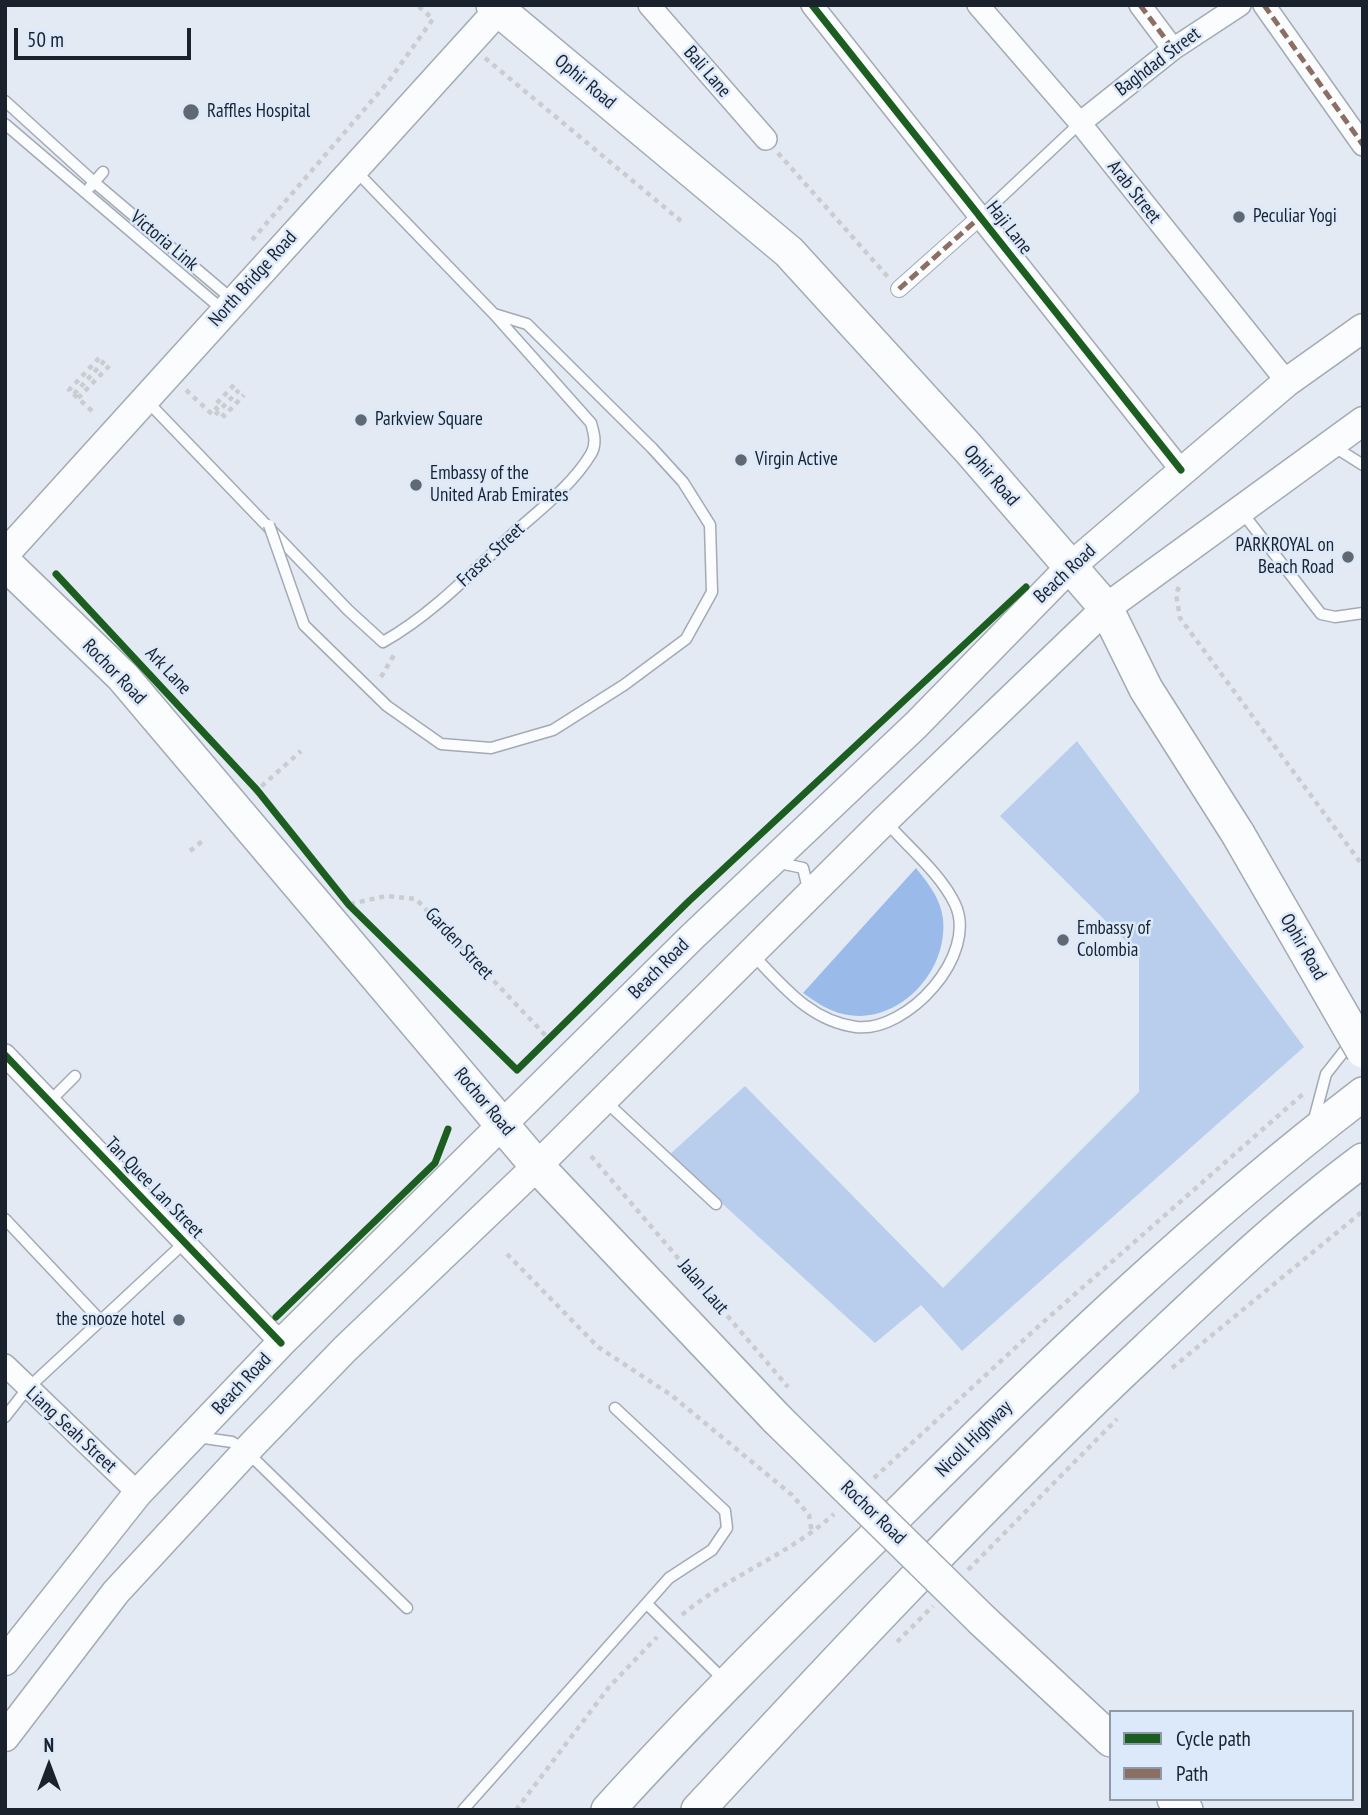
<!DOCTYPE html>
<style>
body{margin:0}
#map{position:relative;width:1368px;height:1815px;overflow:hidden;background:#e3eaf4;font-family:"PT Sans Narrow",sans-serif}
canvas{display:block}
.frame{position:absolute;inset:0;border:7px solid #1a222d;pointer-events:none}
.legend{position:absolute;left:1109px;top:1710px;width:245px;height:91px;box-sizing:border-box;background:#dce9fb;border:2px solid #8e99a9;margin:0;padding:9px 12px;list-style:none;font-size:21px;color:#1a222d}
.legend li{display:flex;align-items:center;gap:14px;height:35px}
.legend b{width:35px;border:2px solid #8e99a9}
.north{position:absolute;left:14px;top:1731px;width:70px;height:70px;-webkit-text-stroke:5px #dce9fb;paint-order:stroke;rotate:0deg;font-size:19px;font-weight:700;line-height:28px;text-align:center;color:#1a222d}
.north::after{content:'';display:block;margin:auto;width:24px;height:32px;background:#1a222d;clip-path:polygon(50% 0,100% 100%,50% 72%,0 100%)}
.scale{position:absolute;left:14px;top:28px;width:177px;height:32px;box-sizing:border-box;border:4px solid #1a222d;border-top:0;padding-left:9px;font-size:21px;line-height:24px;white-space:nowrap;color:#1a222d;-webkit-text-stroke:5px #dce9fb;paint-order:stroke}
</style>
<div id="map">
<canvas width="1368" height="1815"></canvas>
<div class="frame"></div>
<ul class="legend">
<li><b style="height:9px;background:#1b5e20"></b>Cycle path</li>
<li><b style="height:9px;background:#8d6e63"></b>Path</li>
</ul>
<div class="north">N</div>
<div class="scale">50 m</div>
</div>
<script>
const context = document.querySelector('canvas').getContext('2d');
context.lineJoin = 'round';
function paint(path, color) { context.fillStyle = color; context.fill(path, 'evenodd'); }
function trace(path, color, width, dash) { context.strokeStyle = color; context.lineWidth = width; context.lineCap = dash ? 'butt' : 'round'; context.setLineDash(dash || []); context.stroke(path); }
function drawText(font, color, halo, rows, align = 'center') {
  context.font = font + ' "PT Sans Narrow",sans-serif'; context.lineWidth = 5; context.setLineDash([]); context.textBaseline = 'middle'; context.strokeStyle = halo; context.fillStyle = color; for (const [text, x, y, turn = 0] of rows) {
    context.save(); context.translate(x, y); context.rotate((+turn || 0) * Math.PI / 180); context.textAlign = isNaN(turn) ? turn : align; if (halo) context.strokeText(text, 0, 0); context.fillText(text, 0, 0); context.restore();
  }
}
paint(new Path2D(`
 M1077 741 1304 1047 962 1351 921 1305 875 1343 669 1155 745 1086 943 1288 1139 1092V954L1000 816Z`), '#b9ceec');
paint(new Path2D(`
 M916 868C928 883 941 899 943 919 949 976 889 1035 831 1010 821 1006 812 999 803 993Z`), '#9abbea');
const service = new Path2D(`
 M5 101 94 182 233 300
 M5 124 224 311
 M90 187 103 172
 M980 217 1080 123
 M494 314 527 324 652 448
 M146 400 348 610 383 642C433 614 474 570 516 531 542 508 573 484 591 454 597 444 594 433 591 423L494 314 355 170
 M1333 446 1363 465
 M1241 511 1321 614 1335 617 1363 613
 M775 862 803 868 809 893
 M753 955C783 986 810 1021 856 1027 907 1033 979 955 955 904 941 874 908 847 886 822
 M604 1100 716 1204
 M50 1101 75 1076
 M1313 1123 1326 1074 1352 1041
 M5 1219 101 1321
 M5 1417 27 1389 184 1243
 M197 1437 232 1442 246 1451 407 1608
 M647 1604 725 1681
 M463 1810 669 1578 712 1550 727 1528 725 1511 615 1408`);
const pedestrian = new Path2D(`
 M899 289 980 217`);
const minor = new Path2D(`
 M649 5 766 139
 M812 5 1181 470
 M978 5 1080 123 1287 382
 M1140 5 1173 49
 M1264 5 1363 145
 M1080 123 1173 49 1240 5
 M5 1055 281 1343
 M5 1365 138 1493`);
const secondary = new Path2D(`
 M5 554 503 5
 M5 1661 138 1493 281 1343 693 936 916 725 1070 567 1287 382 1363 328
 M5 1737 116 1592 253 1444 345 1349 537 1166 884 821 1106 608 1363 421`);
const trunk = new Path2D(`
 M493 5 789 252 968 448 1106 608 1146 689 1238 834
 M5 563 123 677 537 1166 777 1419
 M983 1621 1111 1740
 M1174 1799 1186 1810
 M608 1810C704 1704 806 1605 908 1504 1053 1360 1200 1219 1363 1094
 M698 1810C844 1652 991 1495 1148 1348 1217 1283 1286 1217 1363 1160`);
trace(service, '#a3aab4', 13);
trace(pedestrian, '#a3aab4', 18);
trace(minor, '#a3aab4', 24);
trace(secondary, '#a3aab4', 31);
trace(trunk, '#a3aab4', 36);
trace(new Path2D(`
 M485 58 681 221
 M778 153 888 277
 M252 240 388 82 433 19 417 5
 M234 385 214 406 224 416 244 395
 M186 390 214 416 239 390
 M74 394 106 359
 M78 398 111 364
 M92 411 69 390 102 355
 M1179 587 1176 594 1180 618 1363 866
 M381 677 394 655
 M254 793 301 751
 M190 851 205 839
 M350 904 386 896 416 899 548 1038
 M591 1156 788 1387
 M507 1254 598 1347 671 1395 792 1495 809 1515 812 1533
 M1172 1368 1363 1211
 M874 1478 1041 1324 1303 1094
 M968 1570 1117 1419
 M682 1615C729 1575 789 1555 834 1514
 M897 1642 933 1606
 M516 1810 609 1687 657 1637`), '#caccd0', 4.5, [5, 5]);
trace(service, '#fbfcfd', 10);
trace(pedestrian, '#fbfcfd', 16);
trace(minor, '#fbfcfd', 21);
trace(secondary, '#fbfcfd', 28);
trace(trunk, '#fbfcfd', 33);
const serviceBridge = new Path2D(`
 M269 525 304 625 387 706 441 744 491 748 553 730 624 685 686 639 712 592 710 525 683 482 652 448`);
const trunkBridge = new Path2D(`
 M1238 834 1363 1051
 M777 1419 983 1621`);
trace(serviceBridge, '#a3aab4', 13, []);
trace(trunkBridge, '#a3aab4', 36, []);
trace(serviceBridge, '#fbfcfd', 10);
trace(trunkBridge, '#fbfcfd', 33);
trace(new Path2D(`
 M1140 5 1173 49
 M1264 5 1363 145
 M899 289 980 217`), '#8d6e63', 5, [10, 5]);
trace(new Path2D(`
 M812 5 1181 470
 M56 574 257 790 349 905 517 1070 689 901 1026 587
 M5 1055 281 1343
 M276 1317 435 1163 448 1129`), '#1b5e20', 7);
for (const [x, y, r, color] of [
 [191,112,9,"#606873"],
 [1239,217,7,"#606873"],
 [361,420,7,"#606873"],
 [741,460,7,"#606873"],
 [416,485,7,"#606873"],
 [1348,557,7,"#606873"],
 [1063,940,7,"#606873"],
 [179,1320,7,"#606873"]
]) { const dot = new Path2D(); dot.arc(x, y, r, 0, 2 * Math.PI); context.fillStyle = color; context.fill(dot); trace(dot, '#dce9fb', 2.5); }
drawText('19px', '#1a222d', '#dce9fb', [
 ["Baghdad Street",1158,62,-37],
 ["Bali Lane",707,72,49],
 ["Ophir Road",585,82,40],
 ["Arab Street",1134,192,52],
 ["Haji Lane",1009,228,52],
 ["Victoria Link",164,241,40],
 ["North Bridge Road",253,279,-48],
 ["Ophir Road",991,476,49],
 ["Fraser Street",491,555,-43],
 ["Beach Road",1065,574,-43],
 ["Ark Lane",168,671,47],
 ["Rochor Road",114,672,46],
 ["Garden Street",459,944,47],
 ["Ophir Road",1303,947,60],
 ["Beach Road",659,969,-45],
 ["Rochor Road",484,1102,50],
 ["Tan Quee Lan Street",154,1188,46],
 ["Jalan Laut",703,1287,49],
 ["Beach Road",242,1384,-47],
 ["Liang Seah Street",71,1430,43],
 ["Nicoll Highway",974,1439,-45],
 ["Rochor Road",873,1513,44]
]);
drawText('19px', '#1a222d', '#dce9fb', [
 ["Raffles Hospital",207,112],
 ["Peculiar Yogi",1253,217],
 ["Parkview Square",375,420],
 ["Virgin Active",755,460],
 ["Embassy of the",430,474],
 ["United Arab Emirates",430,496],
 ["PARKROYAL on",1334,546,"right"],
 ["Beach Road",1334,568,"right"],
 ["Embassy of",1077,929],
 ["Colombia",1077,951],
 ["the snooze hotel",165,1320,"right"]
], 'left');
</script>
